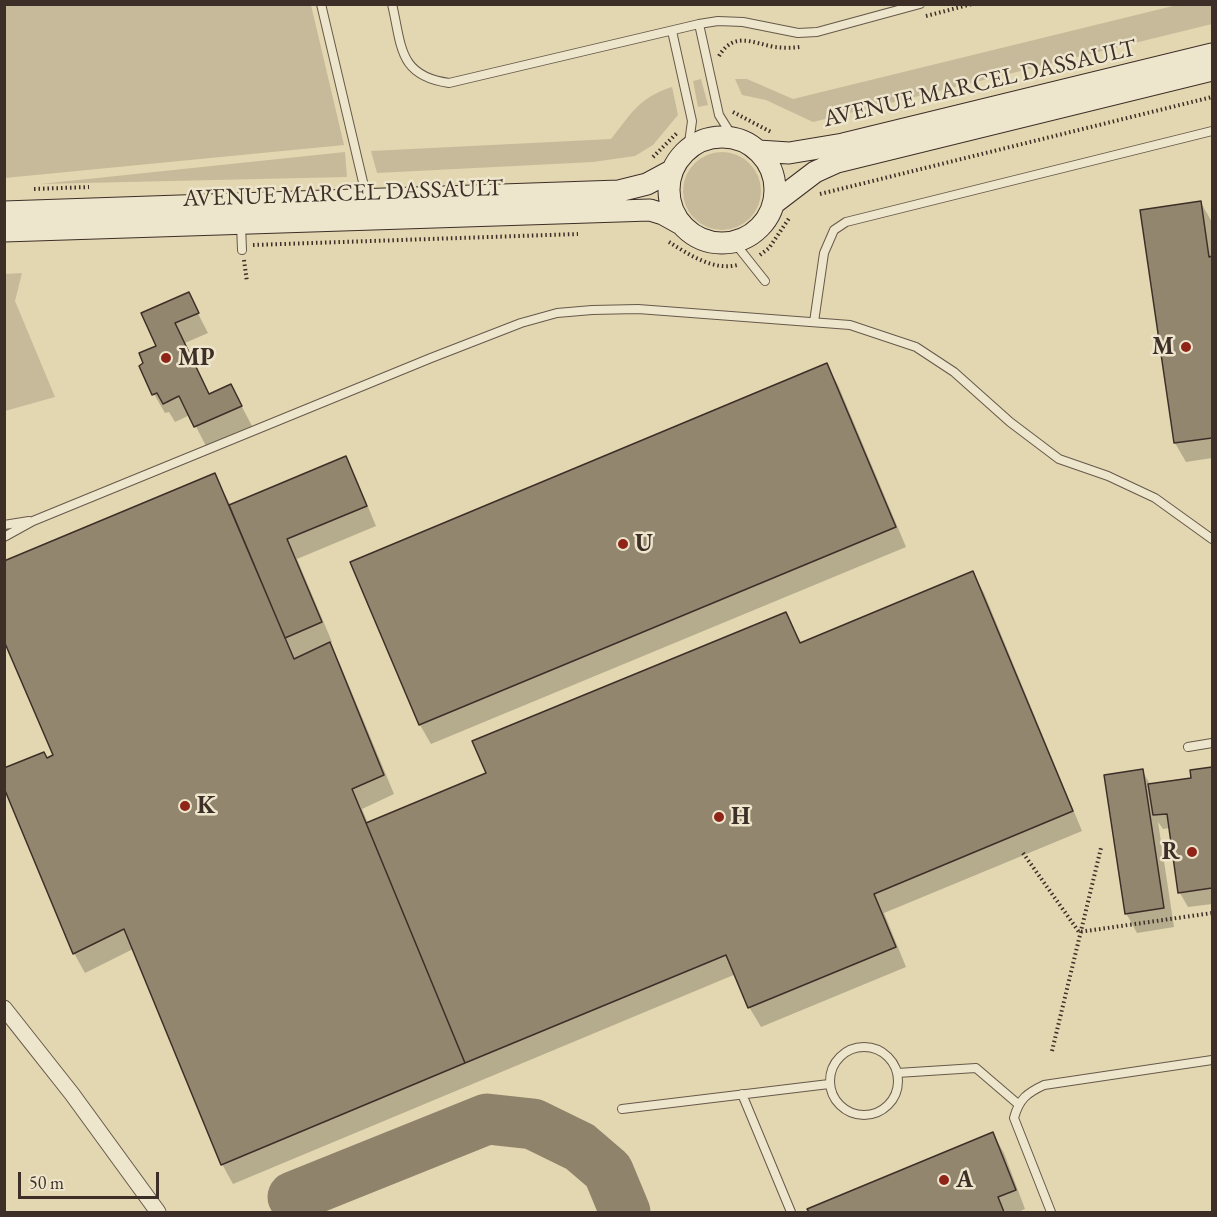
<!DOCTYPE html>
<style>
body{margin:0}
#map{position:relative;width:1217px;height:1217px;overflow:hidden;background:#e3d7b1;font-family:"EB Garamond",serif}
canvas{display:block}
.frame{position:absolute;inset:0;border:6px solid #3d2f28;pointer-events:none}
.scale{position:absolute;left:18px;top:1172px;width:141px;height:27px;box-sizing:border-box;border:3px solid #3d2f28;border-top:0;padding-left:8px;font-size:18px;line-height:21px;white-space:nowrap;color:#3d2f28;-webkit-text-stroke:4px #ede5cc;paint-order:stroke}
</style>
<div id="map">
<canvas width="1217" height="1217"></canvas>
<div class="frame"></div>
<div class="scale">50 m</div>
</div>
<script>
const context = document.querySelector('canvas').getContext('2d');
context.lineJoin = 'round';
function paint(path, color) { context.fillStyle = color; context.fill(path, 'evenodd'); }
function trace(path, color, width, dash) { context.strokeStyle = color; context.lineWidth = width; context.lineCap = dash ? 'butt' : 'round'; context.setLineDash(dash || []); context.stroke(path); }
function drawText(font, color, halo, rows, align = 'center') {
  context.font = font + ' "EB Garamond",serif'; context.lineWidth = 5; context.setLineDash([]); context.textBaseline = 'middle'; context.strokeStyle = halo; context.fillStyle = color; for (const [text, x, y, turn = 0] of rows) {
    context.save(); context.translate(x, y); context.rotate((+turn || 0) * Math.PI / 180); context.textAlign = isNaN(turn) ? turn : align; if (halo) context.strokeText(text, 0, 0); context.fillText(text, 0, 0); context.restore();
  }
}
paint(new Path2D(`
 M5 4 311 5 344 145 5 178Z
 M1181 4 1212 5V24L813 122 766 100 742 95 735 79H747L793 99Z
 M701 79 708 105 698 107 693 81Z
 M672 87 678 115 653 145 635 156 593 162 377 173 371 151 611 139C632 113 638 98 672 87Z
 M345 152 347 177 40 184Z
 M683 191a39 39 0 1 1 78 0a39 39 0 1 1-78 0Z
 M22 273 15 301 55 397 5 411V274Z`), '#c7ba9a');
paint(new Path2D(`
 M1201 203 1212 222V458L1186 462 1175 443Z
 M188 294 208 333 185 343 210 395 231 386 252 426 206 446 190 415 175 422 169 412 165 413 154 394 158 347Z
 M827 365 838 385 906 547 431 744 420 725 352 563Z
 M345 458 356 478 376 526 297 559 332 642 329 643 340 664 394 794 362 809 368 823 488 774 786 614 802 644 973 573 984 593 1082 831 884 913 906 967 761 1027 749 1007 736 974 233 1184 222 1164 133 949 85 973 74 953 46 760 55 756 215 475 231 506Z
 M1212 768V904L1188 907 1180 893 1170 828 1163 829 1158 822 1174 927 1137 933 1126 913 1142 770 1151 786 1193 780 1192 771Z
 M993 1134 1004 1153 1025 1209 1018 1212H810L809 1210Z`), '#0003');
trace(new Path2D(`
 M293 1197 487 1119 533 1124 580 1147 608 1171 625 1212`), '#90836c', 51);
const building = new Path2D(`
 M1201 201 1209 257 1212 256V438L1174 443 1140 210Z
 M189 292 199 313 175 323 209 394 231 384 242 406 194 427 179 396 163 404 157 393 152 395 139 366 143 363 139 353 156 346 141 313Z
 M827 363 896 527 419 725 350 562Z
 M346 456 367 506 287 539 322 622 285 638 229 505Z
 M215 473 294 659 330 642 384 775 352 789 465 1063 221 1165 124 929 73 954 4 788V768L44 752 47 758 53 755 4 641V561Z
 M973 571 1073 811 874 894 896 947 748 1008 726 955 465 1063 366 823 486 773 472 741 786 612 800 643Z
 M1212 767V888L1178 893 1167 814 1153 815 1148 784 1191 778 1190 770Z
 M1143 769 1164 908 1125 914 1104 775Z
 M993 1132 1016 1190 998 1197 1004 1212H809L807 1209Z`);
paint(building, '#93866f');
trace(building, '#3d2f28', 1.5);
const lane = new Path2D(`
 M321 4 367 199
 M392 4C402 46 398 76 449 83L699 24 718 21 743 22 798 33 817 32 920 4
 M699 24 719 115 734 139
 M672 31 692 121 688 150
 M241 224 242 250
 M734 242 765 281
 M814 322 824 253 834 230 846 222 1212 131
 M4 525 29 521
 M4 537 33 521 431 358 521 323 557 313 592 310 638 309 850 325 916 347 954 372 1010 422 1059 459 1108 476 1155 498 1212 539
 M1188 747 1212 743
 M830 1081a34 34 0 1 1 68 0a34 34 0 1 1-68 0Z
 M897 1073 976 1068 1018 1104
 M742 1094 791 1212
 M622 1109 829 1084
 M1051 1212 1014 1118C1019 1099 1027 1093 1044 1085L1212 1060`);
const street = new Path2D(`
 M4 1008 72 1094 158 1212`);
const secondary = new Path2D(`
 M669 190a53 53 0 1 1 106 0a53 53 0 1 1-106 0Z
 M758 151 789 153 843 144 1212 54
 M773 204 815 172 837 162 1212 70
 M4 212 619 191 647 184 673 170
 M4 231 650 210 663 214 681 224`);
trace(lane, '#66594a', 10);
trace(street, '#66594a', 17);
trace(secondary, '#3d2f28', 23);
trace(new Path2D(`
 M926 16 972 4
 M719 56C734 31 752 43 775 47 783 48 792 48 800 47
 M733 112 771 132
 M653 157 678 132
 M34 189 89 187
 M820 194 1212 97
 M669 242C688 254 713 271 737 265
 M253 245 578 234
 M760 255 769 248 790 217
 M244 260 247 282
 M1023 853 1079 932 1212 913
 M1052 1051 1101 848`), '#3d2f28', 4, [1.5, 3]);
trace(lane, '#ede5cc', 8);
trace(street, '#ede5cc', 15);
trace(secondary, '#ede5cc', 21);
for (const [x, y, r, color] of [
 [1186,347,6,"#8f2418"],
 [166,358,6,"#8f2418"],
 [623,544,6,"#8f2418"],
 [185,806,6,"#8f2418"],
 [719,817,6,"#8f2418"],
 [1192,852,6,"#8f2418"],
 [944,1180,6,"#8f2418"]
]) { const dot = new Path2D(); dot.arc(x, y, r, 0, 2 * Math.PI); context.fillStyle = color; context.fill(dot); trace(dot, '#ede5cc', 2); }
drawText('24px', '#3d2f28', '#ede5cc', [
 ["AVENUE MARCEL DASSAULT",980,84,-13],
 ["AVENUE MARCEL DASSAULT",343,194,-2]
]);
drawText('bold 24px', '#3d2f28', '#ede5cc', [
 ["M",1174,347,"right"],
 ["MP",178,358],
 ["U",635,544],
 ["K",197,806],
 ["H",731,817],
 ["R",1180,852,"right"],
 ["A",956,1180]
], 'left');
</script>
